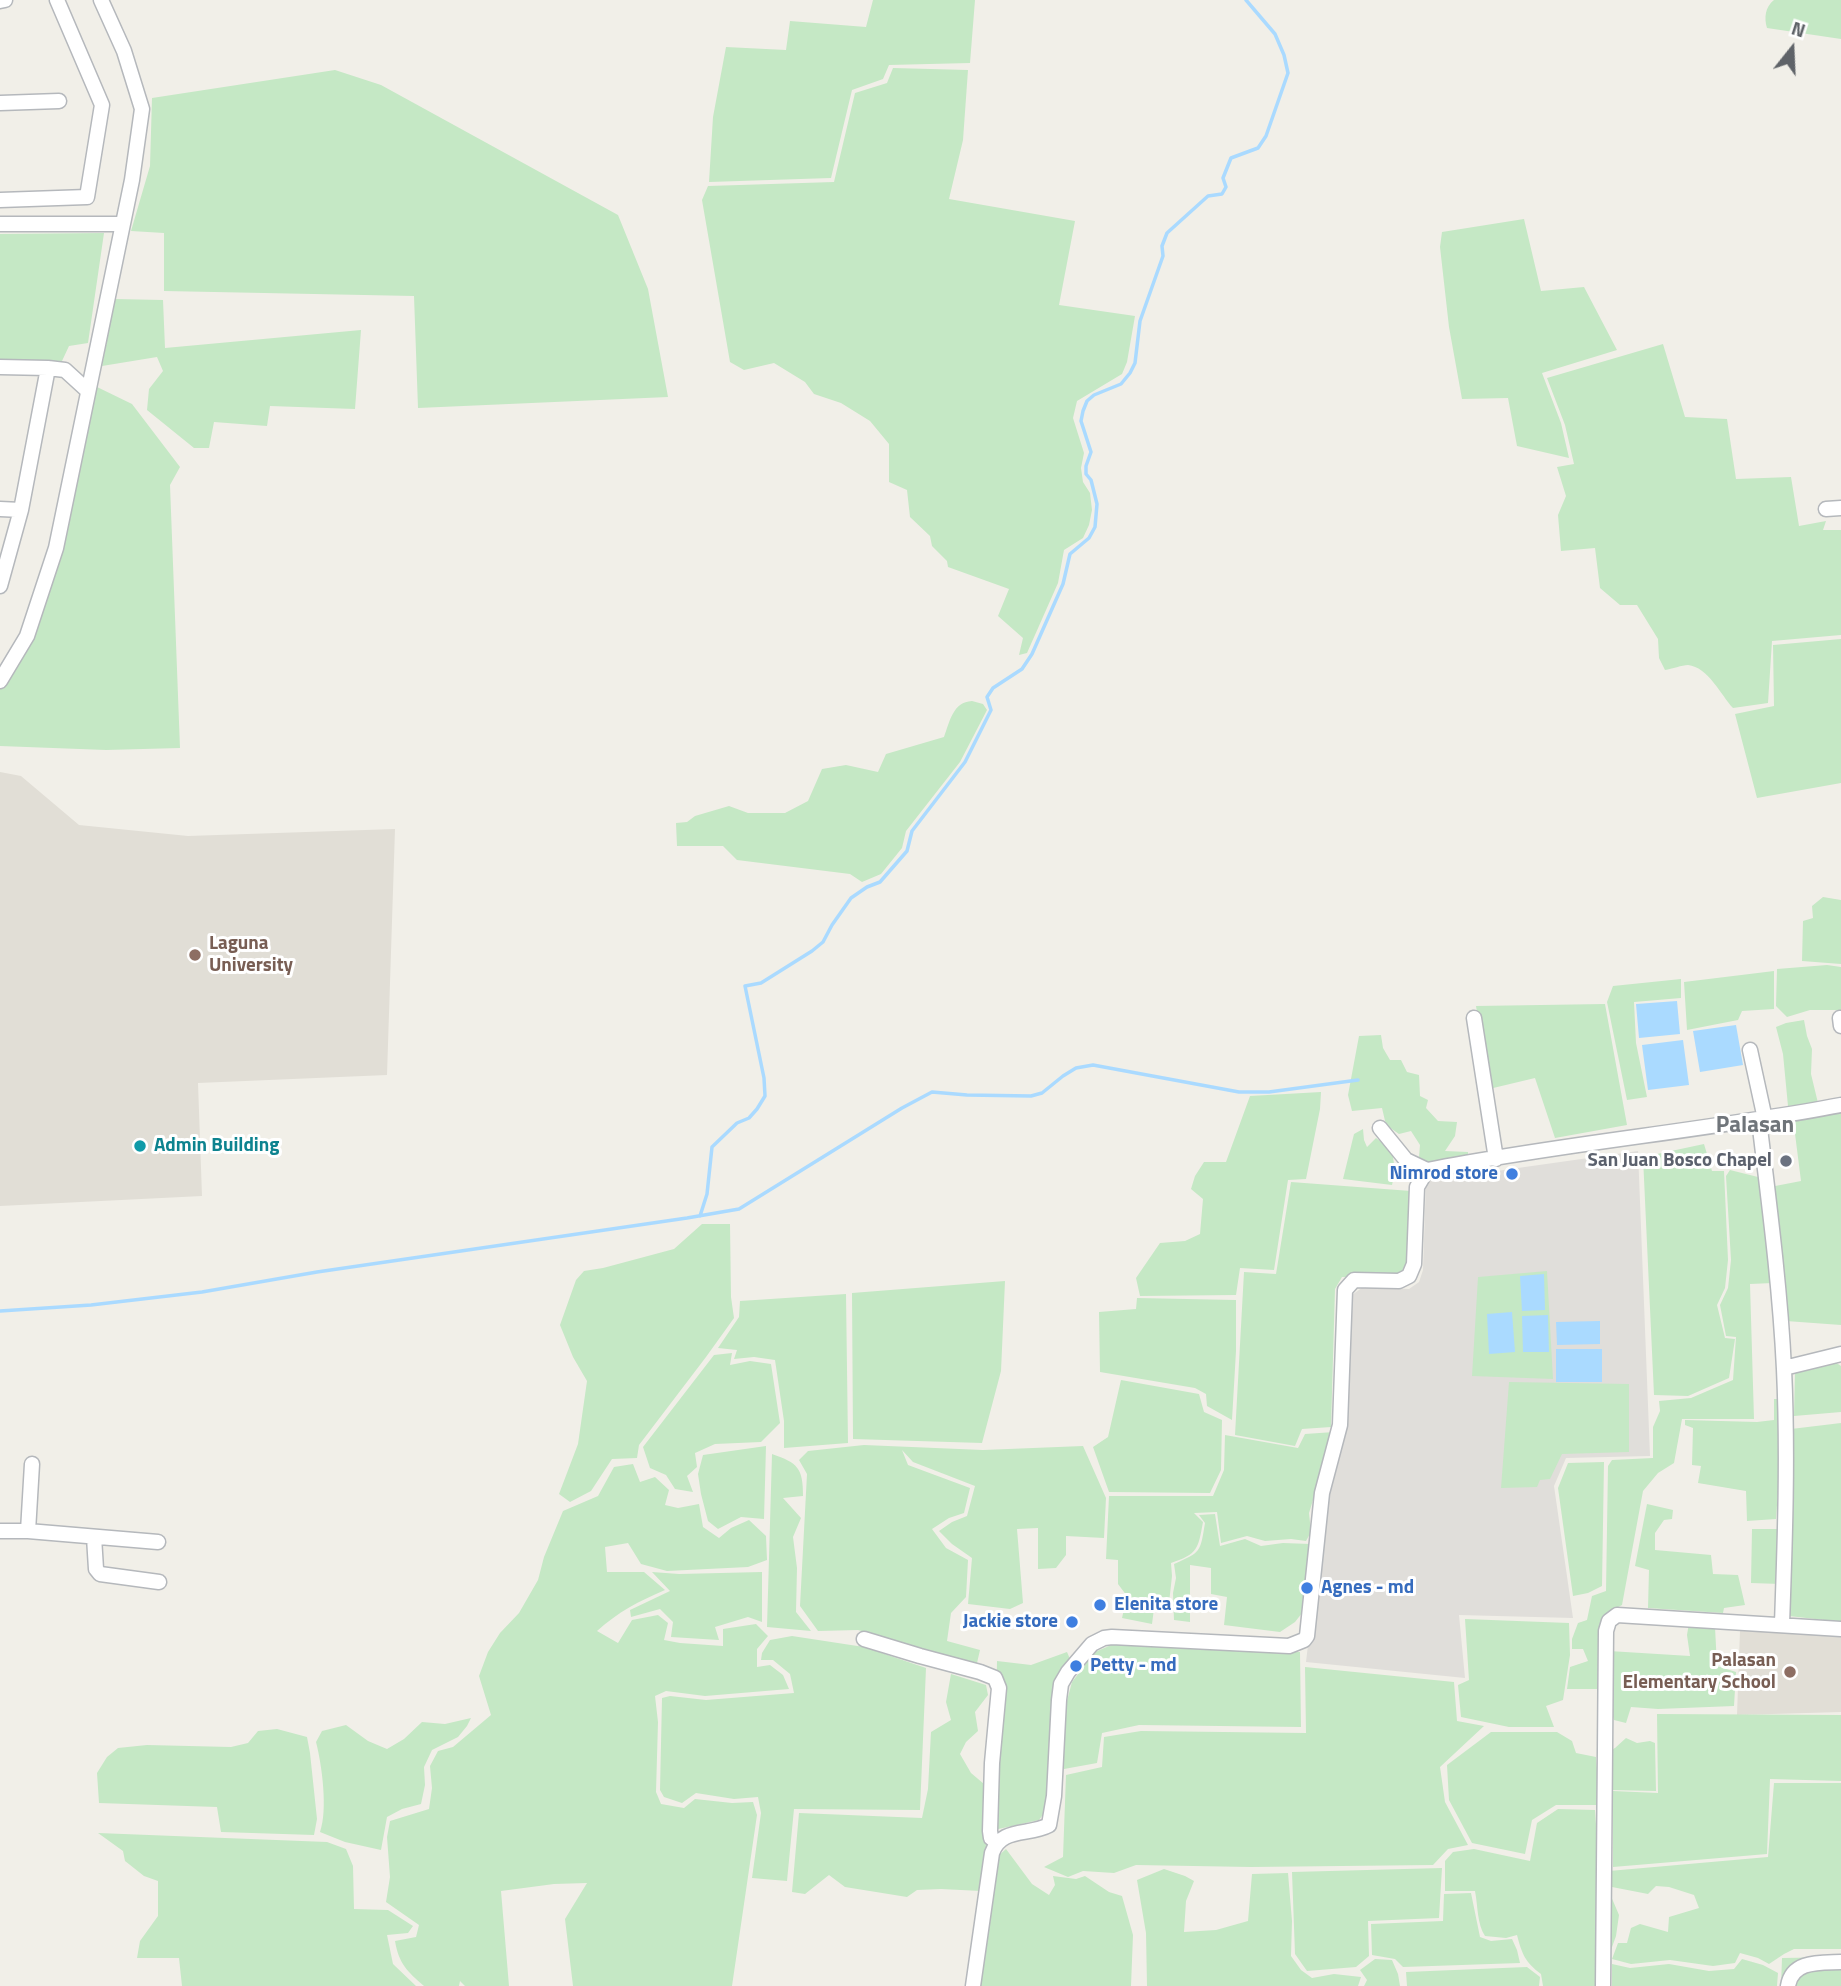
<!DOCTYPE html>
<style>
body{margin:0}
#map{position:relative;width:1841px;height:1986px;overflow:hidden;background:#f1efe8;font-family:"Titillium Web",sans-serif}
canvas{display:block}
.north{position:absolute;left:1757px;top:14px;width:70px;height:70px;-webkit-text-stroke:5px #fff;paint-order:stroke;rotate:18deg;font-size:19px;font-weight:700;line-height:28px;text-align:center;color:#5f6368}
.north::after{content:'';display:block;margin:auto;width:24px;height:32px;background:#5f6368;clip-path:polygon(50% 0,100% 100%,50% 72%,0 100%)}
</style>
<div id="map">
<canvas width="1841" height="1986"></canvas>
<div class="north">N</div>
</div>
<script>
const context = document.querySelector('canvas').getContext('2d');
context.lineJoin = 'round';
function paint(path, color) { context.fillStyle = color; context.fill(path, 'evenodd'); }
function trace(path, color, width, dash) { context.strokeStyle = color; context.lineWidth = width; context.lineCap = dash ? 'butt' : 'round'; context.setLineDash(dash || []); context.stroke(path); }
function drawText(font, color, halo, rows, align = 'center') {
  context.font = font + ' "Titillium Web",sans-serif'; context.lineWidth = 6; context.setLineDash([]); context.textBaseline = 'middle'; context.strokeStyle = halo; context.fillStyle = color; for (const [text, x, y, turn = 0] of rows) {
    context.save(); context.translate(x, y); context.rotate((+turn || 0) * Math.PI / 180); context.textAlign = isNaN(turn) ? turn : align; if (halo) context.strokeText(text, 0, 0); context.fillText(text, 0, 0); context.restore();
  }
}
paint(new Path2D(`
 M1638 1151 1650 1456 1566 1458 1554 1486 1573 1618 1459 1615 1465 1678 1306 1662 1324 1507 1352 1295 1363 1287 1409 1289 1419 1282 1423 1270 1426 1181Z`), '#e0deda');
paint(new Path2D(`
 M0 772 21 776 79 825 188 836 395 829 387 1075 198 1083 202 1196 0 1206Z
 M1740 1631 1841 1633V1712L1737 1715Z`), '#e1ded6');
paint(new Path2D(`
 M873 0H975L970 63 889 65 883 79 852 90 831 178 709 182 713 117 726 47 786 50 790 21 866 27Z
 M1774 0H1841V39L1767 28C1764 18 1765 7 1774 0Z
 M893 68 968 70 963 140 949 199 1075 221 1059 305 1135 316 1127 362 1122 374 1077 401 1073 418 1084 453 1081 468 1083 482 1090 493 1092 510 1089 525 1083 538 1064 550 1058 583 1027 653 1019 655 1023 638 998 616 1009 589 948 567 947 561 932 546 930 536 910 517 907 490 889 482V444L870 421 841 403 814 394 805 382 774 363 744 370 730 362 702 200 708 186 834 182 855 93 887 83Z
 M335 70 381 85 618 215 648 289 668 397 418 408 414 296 164 291V233L131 231 150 166 152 98Z
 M1524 219 1541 291 1584 287 1617 350 1542 373 1561 423 1569 458 1517 446 1508 398 1462 399 1449 327 1440 247 1442 232Z
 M104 233 88 343 69 346 62 361 0 360V234Z
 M115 299 163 300 165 348 361 330 355 409 270 406 267 426 214 422 209 448H194L147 410 149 389 163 371 157 357 102 366Z
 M1663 344 1685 417 1727 419 1736 479 1791 477 1799 526 1826 521 1823 530H1841V635L1772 641 1768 703 1733 708C1721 695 1708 667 1688 665 1682 665 1672 669 1665 670L1659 658 1658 639 1637 605H1620L1600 588 1595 548 1561 551 1558 515 1566 496 1557 467 1574 464 1565 425 1547 378Z
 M95 386 132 404 180 467 170 485 180 748 106 750 0 746V680L19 664 60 555Z
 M1841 639V783L1757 798 1735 714 1774 706 1773 645Z
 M972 701 983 704 987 710 960 762 906 831 902 848 881 874 862 882 850 874 737 860 723 846H677L676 823 687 822 695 816 729 806 748 813H785L808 801 822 769 846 765 878 772 886 754 944 737C950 721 953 702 972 701Z
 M1823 897 1841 900V964L1802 961 1803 921 1813 918 1812 906Z
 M1827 965 1841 967V1010H1810L1787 1017 1776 1006 1777 969Z
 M1774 971V1009L1742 1011 1738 1020 1687 1030 1684 982Z
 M1681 979V998L1634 1002 1636 1043 1647 1097 1627 1100 1607 1002 1613 986Z
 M1605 1004 1627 1125 1555 1138 1535 1078 1489 1089 1476 1006Z
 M1804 1020 1807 1036 1812 1049 1811 1074 1818 1103 1788 1106 1783 1054 1776 1027 1786 1023Z
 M1381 1035 1383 1048 1390 1060H1401L1407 1072 1419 1075 1420 1096 1428 1100 1426 1108 1438 1121 1457 1122 1455 1136 1445 1151 1468 1152V1157L1423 1164 1419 1157 1420 1145 1411 1131 1399 1134 1386 1125 1382 1108 1352 1111 1348 1095 1359 1036Z
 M1321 1092 1320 1109 1306 1179 1288 1180 1274 1270 1240 1268 1236 1295 1140 1296 1136 1278 1160 1243 1185 1241 1200 1234 1203 1199 1191 1189 1195 1176 1204 1162H1226L1250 1096Z
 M1841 1109V1325L1786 1321 1770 1187 1801 1181 1793 1118Z
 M1363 1129 1364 1140 1367 1147 1376 1138 1392 1150 1395 1171 1392 1185 1343 1179 1354 1134Z
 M1704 1144 1712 1171H1724L1728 1260 1725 1288 1717 1305 1725 1338 1735 1339 1729 1378 1688 1396 1654 1395 1643 1157Z
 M1730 1170 1758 1177 1773 1283 1750 1284 1754 1419H1682L1674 1463 1658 1473 1643 1491 1622 1605 1609 1612 1604 1620 1602 1689H1567L1570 1667 1588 1661 1583 1649H1572V1639L1578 1623 1587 1620 1592 1596 1606 1591 1608 1466 1612 1460 1653 1458V1427L1660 1411 1659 1401 1691 1398 1733 1380 1736 1337 1726 1336 1720 1305 1728 1288 1731 1260 1726 1176Z
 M1291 1182 1411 1191 1410 1257 1406 1272 1399 1277H1342L1335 1289 1331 1427 1302 1429 1295 1446 1235 1435 1244 1272 1276 1274Z
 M702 1224H730L731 1297 734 1318 706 1357 639 1445 637 1458 612 1459 591 1491 570 1502 559 1494 578 1444 587 1381 573 1357 560 1325 576 1280 584 1271 603 1268 674 1249Z
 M1547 1271 1553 1379 1472 1376 1478 1277Z
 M1005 1281 1001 1371 982 1443 853 1439 852 1293Z
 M846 1294 848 1443 784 1448V1421L775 1360 754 1357 734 1359 737 1350 718 1348 739 1317 740 1301Z
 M1137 1298 1236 1300V1351L1232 1420 1207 1406 1206 1394 1195 1388 1100 1372 1099 1312 1136 1309Z
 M732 1353 730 1365 750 1361 771 1364 780 1423 761 1442 715 1444 695 1453 697 1467 687 1476 693 1492 675 1489 666 1475 650 1468 643 1447 714 1355Z
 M1835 1362 1841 1366V1412L1794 1416 1795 1372Z
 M1121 1380 1199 1394 1204 1412 1222 1420 1221 1470 1210 1493 1109 1492 1093 1447 1108 1437Z
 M1509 1382 1629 1384V1452L1562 1454 1550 1479 1540 1480 1537 1487 1501 1488Z
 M1774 1399H1782L1783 1422 1776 1519 1747 1521 1746 1491 1698 1483 1701 1466 1692 1465 1693 1428 1685 1425V1420L1757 1422 1774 1420Z
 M1841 1423V1622L1789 1616 1791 1429Z
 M1334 1432 1309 1513 1311 1532 1306 1541 1291 1539 1265 1541 1247 1536 1221 1543 1217 1512 1194 1513 1203 1522C1198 1549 1198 1554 1171 1563L1172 1576 1169 1603 1155 1601 1152 1624 1122 1618 1127 1596 1118 1584V1560L1106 1559 1109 1496H1213L1224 1470 1225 1435 1298 1448 1305 1434Z
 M864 1445 983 1450 1083 1446 1106 1498 1104 1538 1066 1536V1555L1056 1568 1038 1569V1528L1017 1529 1023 1603 1010 1609 968 1604 972 1558 952 1544 939 1531 952 1522 967 1516 975 1486 913 1462 902 1450 908 1465 970 1488 964 1513 949 1518 932 1529 946 1548 968 1560 966 1597 951 1613 947 1641 980 1650 977 1663 936 1653 858 1630 818 1631 800 1606 807 1474 799 1460 808 1451Z
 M766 1446 764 1519 741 1517 718 1529 708 1521 701 1494 698 1474 703 1455Z
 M772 1454C798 1463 803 1468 803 1496L783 1498 801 1518 793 1537 797 1568 796 1612 811 1631 767 1627Z
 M1604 1462 1602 1586 1588 1593 1573 1596 1558 1488 1568 1463Z
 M633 1464 640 1482 655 1477 669 1490 665 1505 678 1508 699 1504 703 1527 719 1538 731 1528 749 1520 766 1536 767 1560 748 1567 667 1571 641 1564 628 1543 605 1547 607 1572H644L665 1590C639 1601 618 1612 597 1631L618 1643 632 1620 658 1615 668 1623 664 1640 680 1643 723 1646V1629L756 1624 768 1636 757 1649V1667L770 1665 783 1675 789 1689 705 1696 666 1691 655 1696 658 1722 656 1792 661 1804 684 1808 695 1799 732 1803 753 1802 757 1815 732 1986H573L565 1919 587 1883 554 1884 501 1891 509 1986H465L460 1981 459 1986H424C407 1971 399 1964 395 1941L416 1937 419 1925 386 1902 390 1877 387 1837 390 1821 429 1809 432 1788 430 1766 438 1751 453 1747 491 1715 479 1676 488 1652 500 1633 519 1613 538 1580 544 1557 563 1511 598 1496 614 1467Z
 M1647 1504 1673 1510 1672 1519 1664 1520 1655 1533V1550L1711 1555 1713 1574 1738 1575 1745 1605 1724 1608 1723 1613 1648 1608 1649 1570 1635 1566Z
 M1215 1514 1220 1546 1245 1539 1261 1546 1283 1543 1310 1544 1306 1608 1295 1622 1280 1632 1224 1625 1227 1597 1211 1594V1568L1190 1565V1622L1174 1620 1173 1593 1176 1578 1174 1564C1201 1552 1200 1553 1205 1523L1199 1515Z
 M1752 1529H1781L1780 1584 1751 1583Z
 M652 1572 679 1574 762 1572V1622L748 1617 715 1627 719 1640 671 1637 673 1622 660 1609 631 1617 630 1610 670 1591Z
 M1465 1619 1569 1623 1570 1655 1563 1700 1546 1706 1554 1727H1509L1461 1717 1458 1685 1469 1680Z
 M1689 1623 1715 1627 1717 1666 1736 1672 1734 1706 1658 1709 1631 1707 1626 1723 1614 1720 1608 1702 1609 1651 1690 1656 1687 1635Z
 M792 1636 864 1647 926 1668 920 1810 794 1809 787 1881 752 1878 761 1813 758 1797 734 1799 696 1793 682 1803 664 1797 660 1790 662 1698 670 1696 706 1700 794 1693 790 1674 773 1660H761L762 1653 770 1640Z
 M1116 1643 1300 1652 1301 1727 1139 1725 1102 1733 1097 1763 1064 1769V1712L1072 1682 1095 1652Z
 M1067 1652 1070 1659 1047 1809 1039 1820 994 1830 997 1661 1031 1665Z
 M1305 1667 1454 1682 1457 1721 1484 1726 1440 1767 1445 1802 1468 1845 1448 1849 1433 1865 1251 1867 1136 1865 1114 1873 1083 1871 1068 1877 1044 1867 1063 1857 1066 1775 1102 1767 1104 1737 1141 1731 1306 1733Z
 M951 1674 986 1685 988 1695 975 1712 978 1731 966 1742 960 1754 971 1773 984 1784V1836L988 1846 981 1891 941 1889 917 1890 907 1897 845 1887 829 1875 805 1894 792 1892 799 1813 922 1818 928 1789 931 1732 951 1720 946 1702Z
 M1657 1714 1841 1715V1781L1770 1779 1767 1854 1613 1867V1791L1658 1793Z
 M471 1718 467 1726 458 1737 432 1750 424 1767 425 1785 421 1804 402 1809 387 1817 381 1850 345 1842 320 1832C328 1810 322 1765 316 1742L322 1731 346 1725 368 1741 387 1749 404 1739 422 1722 445 1724Z
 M277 1729 307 1737 310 1753 317 1819 314 1835 221 1832 217 1807 99 1803 97 1773 107 1757 118 1748 147 1745 231 1747 248 1743 258 1731Z
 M1491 1732H1557L1572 1741 1576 1753 1596 1757 1600 1805H1556L1532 1820 1525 1854 1472 1843 1449 1800 1447 1765Z
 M1626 1738 1637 1743 1650 1741 1655 1743 1656 1791 1610 1790 1609 1751 1615 1748Z
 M1774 1783H1841V1949H1794L1784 1954 1769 1964 1758 1958 1740 1953 1735 1963 1713 1966 1670 1960 1631 1964 1612 1959 1618 1943H1627L1631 1928 1640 1924 1668 1932 1669 1917 1699 1908 1694 1895 1669 1887 1656 1886 1648 1894 1612 1887 1609 1871 1768 1857Z
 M1558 1809 1595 1810 1599 1868 1619 1915 1616 1936 1598 1986H1543L1541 1974C1525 1962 1522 1954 1517 1935L1506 1938 1485 1936C1477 1924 1478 1906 1475 1891H1445V1861L1453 1852 1474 1849 1530 1861 1537 1823Z
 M98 1833 327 1842 346 1849 353 1866 354 1909 388 1910 413 1926 408 1933 387 1935 393 1964 416 1986H182L179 1958H137L140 1941 158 1916V1881L144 1876 125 1861 123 1851Z
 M1006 1849 1032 1884 1049 1895 1055 1885 1053 1876 1076 1879 1085 1876 1109 1892 1122 1896 1133 1935 1131 1986H978L997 1857Z
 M1442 1868 1439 1918 1368 1921 1369 1956 1356 1967 1307 1971 1295 1954 1292 1872Z
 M1164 1869 1185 1876 1194 1881 1186 1901 1184 1932 1216 1930 1248 1921 1252 1874 1288 1873 1292 1921 1291 1956 1301 1970 1312 1978 1334 1974 1361 1977 1358 1986H1147L1146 1933 1137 1880Z
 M1471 1893 1480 1937 1491 1941 1512 1939 1517 1950 1520 1963 1403 1967 1395 1959 1372 1955 1371 1924 1443 1921 1444 1894Z
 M1841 1957V1986H1781L1782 1958Z
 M1375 1959 1392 1960 1398 1974 1400 1986H1364L1367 1980 1360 1970Z
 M1742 1959 1763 1965 1778 1973 1777 1986H1612V1964L1630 1968 1669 1964 1709 1971 1734 1969Z
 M1527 1967 1540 1977 1539 1986H1407L1406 1972Z`), '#c5e8c5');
paint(new Path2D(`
 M1677 1001 1680 1034 1639 1038 1636 1004Z
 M1736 1025 1743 1065 1700 1072 1693 1031Z
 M1683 1040 1689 1085 1648 1090 1642 1045Z
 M1544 1274 1545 1310 1522 1311 1520 1276Z
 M1512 1312 1515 1352 1489 1354 1487 1314Z
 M1548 1315 1549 1352H1523L1522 1316Z
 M1600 1321V1344L1557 1345 1556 1322Z
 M1556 1349H1602V1382H1556Z`), '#aadaff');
trace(new Path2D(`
 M700 1216 707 1194 712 1147 737 1123 749 1118 757 1109 765 1096 764 1078 745 986 761 983 812 951 823 942 832 925 851 898 867 887 880 882 907 851 912 831 965 762 991 710 987 697 993 688 1022 669 1032 654 1063 584 1070 554 1089 538 1095 527 1097 504 1091 480 1086 474V466L1091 452 1081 421 1083 411 1087 401 1094 395 1121 384 1130 373 1135 363 1140 321 1163 256 1162 246 1167 233 1208 196 1222 194 1226 187 1223 178 1231 158 1258 148 1266 136 1288 73 1284 55 1275 34 1246 0
 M0 1311 91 1305 202 1292 317 1272 687 1218 739 1209 902 1108 932 1092 967 1095 1031 1096 1042 1093 1063 1076 1076 1068 1093 1065 1239 1092H1269L1358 1080`), '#aadaff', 3.5);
const minor = new Path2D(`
 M0 1 5 0
 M0 103 59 101
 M0 200 87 197 102 105 57 0
 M0 224H122
 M0 367 48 368 65 370 88 391
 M0 509 21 510
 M1826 509 1841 508
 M0 586 21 510 48 368
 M0 681 27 636 56 548 132 180 142 109 124 51 101 0
 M1474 1018 1496 1159
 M1840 1018 1841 1026
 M1750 1050 1765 1119
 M1759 1120C1769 1203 1780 1286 1784 1369 1788 1454 1785 1540 1782 1624
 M1380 1128 1406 1160 1427 1170
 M1784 1368 1841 1354
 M0 1531H28L158 1542
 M28 1531 32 1464
 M94 1537 96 1569 100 1574 159 1582
 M864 1639 920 1656 980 1672 995 1678 999 1688 992 1763 990 1831 991 1838 997 1842
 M973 1986 992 1853C1001 1827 1029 1836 1049 1825L1054 1796 1059 1700 1061 1684 1068 1672 1092 1644 1104 1638 1112 1637 1289 1646 1304 1640 1307 1636 1322 1493 1340 1425 1345 1290 1354 1280 1399 1281 1409 1276 1414 1264 1417 1187 1427 1170C1564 1143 1704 1131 1841 1105
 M1603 1986 1606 1631 1609 1621 1617 1615 1841 1629
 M1788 1986C1792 1960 1820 1963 1841 1962`);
trace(minor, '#b5b8bc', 17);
trace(minor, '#fff', 14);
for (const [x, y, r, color] of [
 [195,955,7,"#8d6e63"],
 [140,1146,7,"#0f9aa8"],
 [1786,1161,7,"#6b7280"],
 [1512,1174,7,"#3f7fe0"],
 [1307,1588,7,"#3f7fe0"],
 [1100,1605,7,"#3f7fe0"],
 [1072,1622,7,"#3f7fe0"],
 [1076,1666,7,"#3f7fe0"],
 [1790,1672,7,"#8d6e63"]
]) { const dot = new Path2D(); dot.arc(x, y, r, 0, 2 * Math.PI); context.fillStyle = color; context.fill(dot); trace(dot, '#fff', 2.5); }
drawText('bold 19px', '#785e54', '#fff', [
 ["Laguna",209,944],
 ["University",209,966],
 ["Palasan",1776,1661,"right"],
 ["Elementary School",1776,1683,"right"]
], 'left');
drawText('bold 19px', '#0d838f', '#fff', [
 ["Admin Building",154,1146]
], 'left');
drawText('bold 19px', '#5b616d', '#fff', [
 ["San Juan Bosco Chapel",1772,1161]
], 'right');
drawText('bold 19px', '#366cbe', '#fff', [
 ["Nimrod store",1498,1174,"right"],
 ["Agnes - md",1321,1588],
 ["Elenita store",1114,1605],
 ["Jackie store",1058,1622,"right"],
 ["Petty - md",1090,1666]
], 'left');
drawText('bold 23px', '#70757a', '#fff', [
 ["Palasan",1755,1126]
]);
</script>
